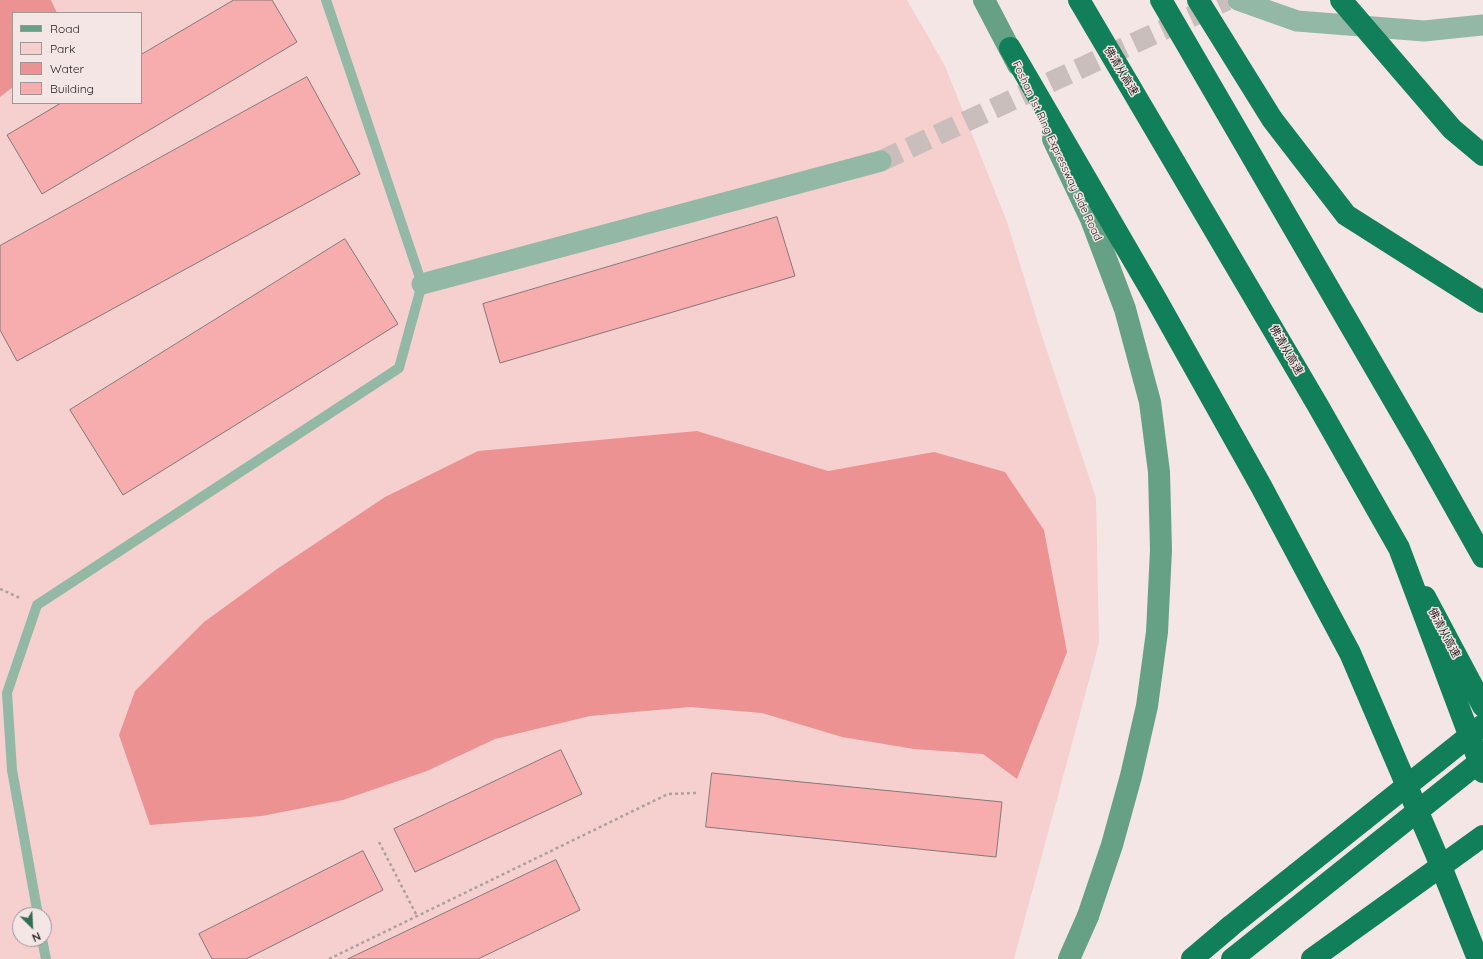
<!DOCTYPE html>
<meta charset="utf-8">
<style>
body{margin:0}
#map{position:relative;width:1483px;height:959px;overflow:hidden;background:#f3e6e5;font-family:Quicksand,sans-serif}
canvas{display:block}
.legend{position:absolute;left:12px;top:12px;width:130px;height:92px;box-sizing:border-box;background:#f3e6e5;border:1px solid #a09696;margin:0;padding:5px 7px;list-style:none;font-size:12px;color:#241f1f}
.legend li{display:flex;align-items:center;gap:8px;height:20px}
.legend b{width:20px;border:1px solid #a09696}
.north{position:absolute;left:12px;top:907px;width:40px;height:40px;box-sizing:border-box;background:#f3e6e5;border:1px solid #a09696;border-radius:50%;rotate:156deg;font-size:11px;font-weight:700;line-height:16px;text-align:center;color:#241f1f}
.north::after{content:'';display:block;margin:auto;width:14px;height:18px;background:#356d54;clip-path:polygon(50% 0,100% 100%,50% 72%,0 100%)}
</style>
<div id="map">
<canvas width="1483" height="959"></canvas>
<ul class="legend">
<li><b style="height:5px;background:#66a185"></b>Road</li>
<li><b style="height:11px;background:#f5d0cf"></b>Park</li>
<li><b style="height:11px;background:#ed9293"></b>Water</li>
<li><b style="height:11px;background:#f7acad"></b>Building</li>
</ul>
<div class="north">N</div>
</div>
<script>
const context = document.querySelector('canvas').getContext('2d');
context.lineJoin = 'round';
function paint(path, color) { context.fillStyle = color; context.fill(path, 'evenodd'); }
function trace(path, color, width, dash) { context.strokeStyle = color; context.lineWidth = width; context.lineCap = dash ? 'butt' : 'round'; context.setLineDash(dash || []); context.stroke(path); }
function drawText(font, color, halo, rows, align = 'center') {
  context.font = font + ' Quicksand,"Noto Sans SC",sans-serif'; context.lineWidth = 3; context.setLineDash([]); context.textBaseline = 'middle'; context.strokeStyle = halo; context.fillStyle = color; for (const [text, x, y, turn = 0] of rows) {
    context.save(); context.translate(x, y); context.rotate((+turn || 0) * Math.PI / 180); context.textAlign = isNaN(turn) ? turn : align; if (halo) context.strokeText(text, 0, 0); context.fillText(text, 0, 0); context.restore();
  }
}
paint(new Path2D(`
 M0 0H907L945 66 1007 222 1041 333 1096 498 1099 643 1014 959H0ZM13 13H141V103H13ZM20 915H44V939H20Z`), '#f5d0cf');
paint(new Path2D(`
 M0 0H51L57 13H13V87L0 97Z
 M697 431 828 471 934 452 1005 472 1044 530 1067 652 1017 779 983 754 914 749 842 737 762 713 690 707 590 716 495 739 427 771 343 800 262 816 150 825 119 735 135 691 204 622 277 569 385 497 478 451Z`), '#ed9293');
const building = new Path2D(`
 M234 0H272L297 42 42 194 7 135 61 103H141V55Z
 M307 77 360 174 17 361 0 330V246Z
 M777 217 795 276 500 363 483 304Z
 M345 239 398 324 123 495 70 410Z
 M561 750 582 794 415 872 394 829Z
 M712 773 1002 802 996 857 706 827Z
 M363 851 383 890 246 959H212L199 934Z
 M556 860 580 910 478 959H348Z`);
paint(building, '#f7acad');
trace(building, '#857979', 1);
trace(new Path2D(`
 M881 161 1227 0`), '#cabebd', 21, [21, 10]);
trace(new Path2D(`
 M0 589 20 598
 M379 842 417 916
 M329 959 668 794 696 793`), '#aba1a0', 2.5, [3, 3]);
trace(new Path2D(`
 M38 915 12 770 7 693 37 605 399 368 422 284 326 0
 M42 939 46 959`), '#93b9a6', 10);
trace(new Path2D(`
 M1238 0 1297 21 1424 31 1483 25
 M422 284 881 161`), '#93b9a6', 21);
trace(new Path2D(`
 M1069 959 1088 916`), '#66a185', 22);
trace(new Path2D(`
 M1425 597 1483 706
 M1192 959 1232 925 1483 725
 M1232 959 1483 759
 M1312 959 1483 836`), '#117f59', 22);
trace(new Path2D(`
 M984 0 1018 65
 M1053 139 1091 219 1125 309 1150 402 1159 472 1161 550 1157 632 1147 706 1131 776 1112 845 1088 916`), '#66a185', 22);
trace(new Path2D(`
 M1079 0 1317 404 1399 548 1483 772
 M1161 0 1421 447 1483 557
 M1198 0 1272 119 1346 215 1483 302
 M1341 0 1452 129 1483 155
 M1010 48 1156 299 1261 486 1350 653 1436 854 1478 959`), '#117f59', 22);
drawText('11px', '#241f1f', '#f3e6e5', [
 ["佛清从高速",1121,71,59],
 ["Foshan 1st Ring Expressway Side Road",1057,151,65],
 ["佛清从高速",1286,350,60],
 ["佛清从高速",1444,633,62]
]);
</script>
